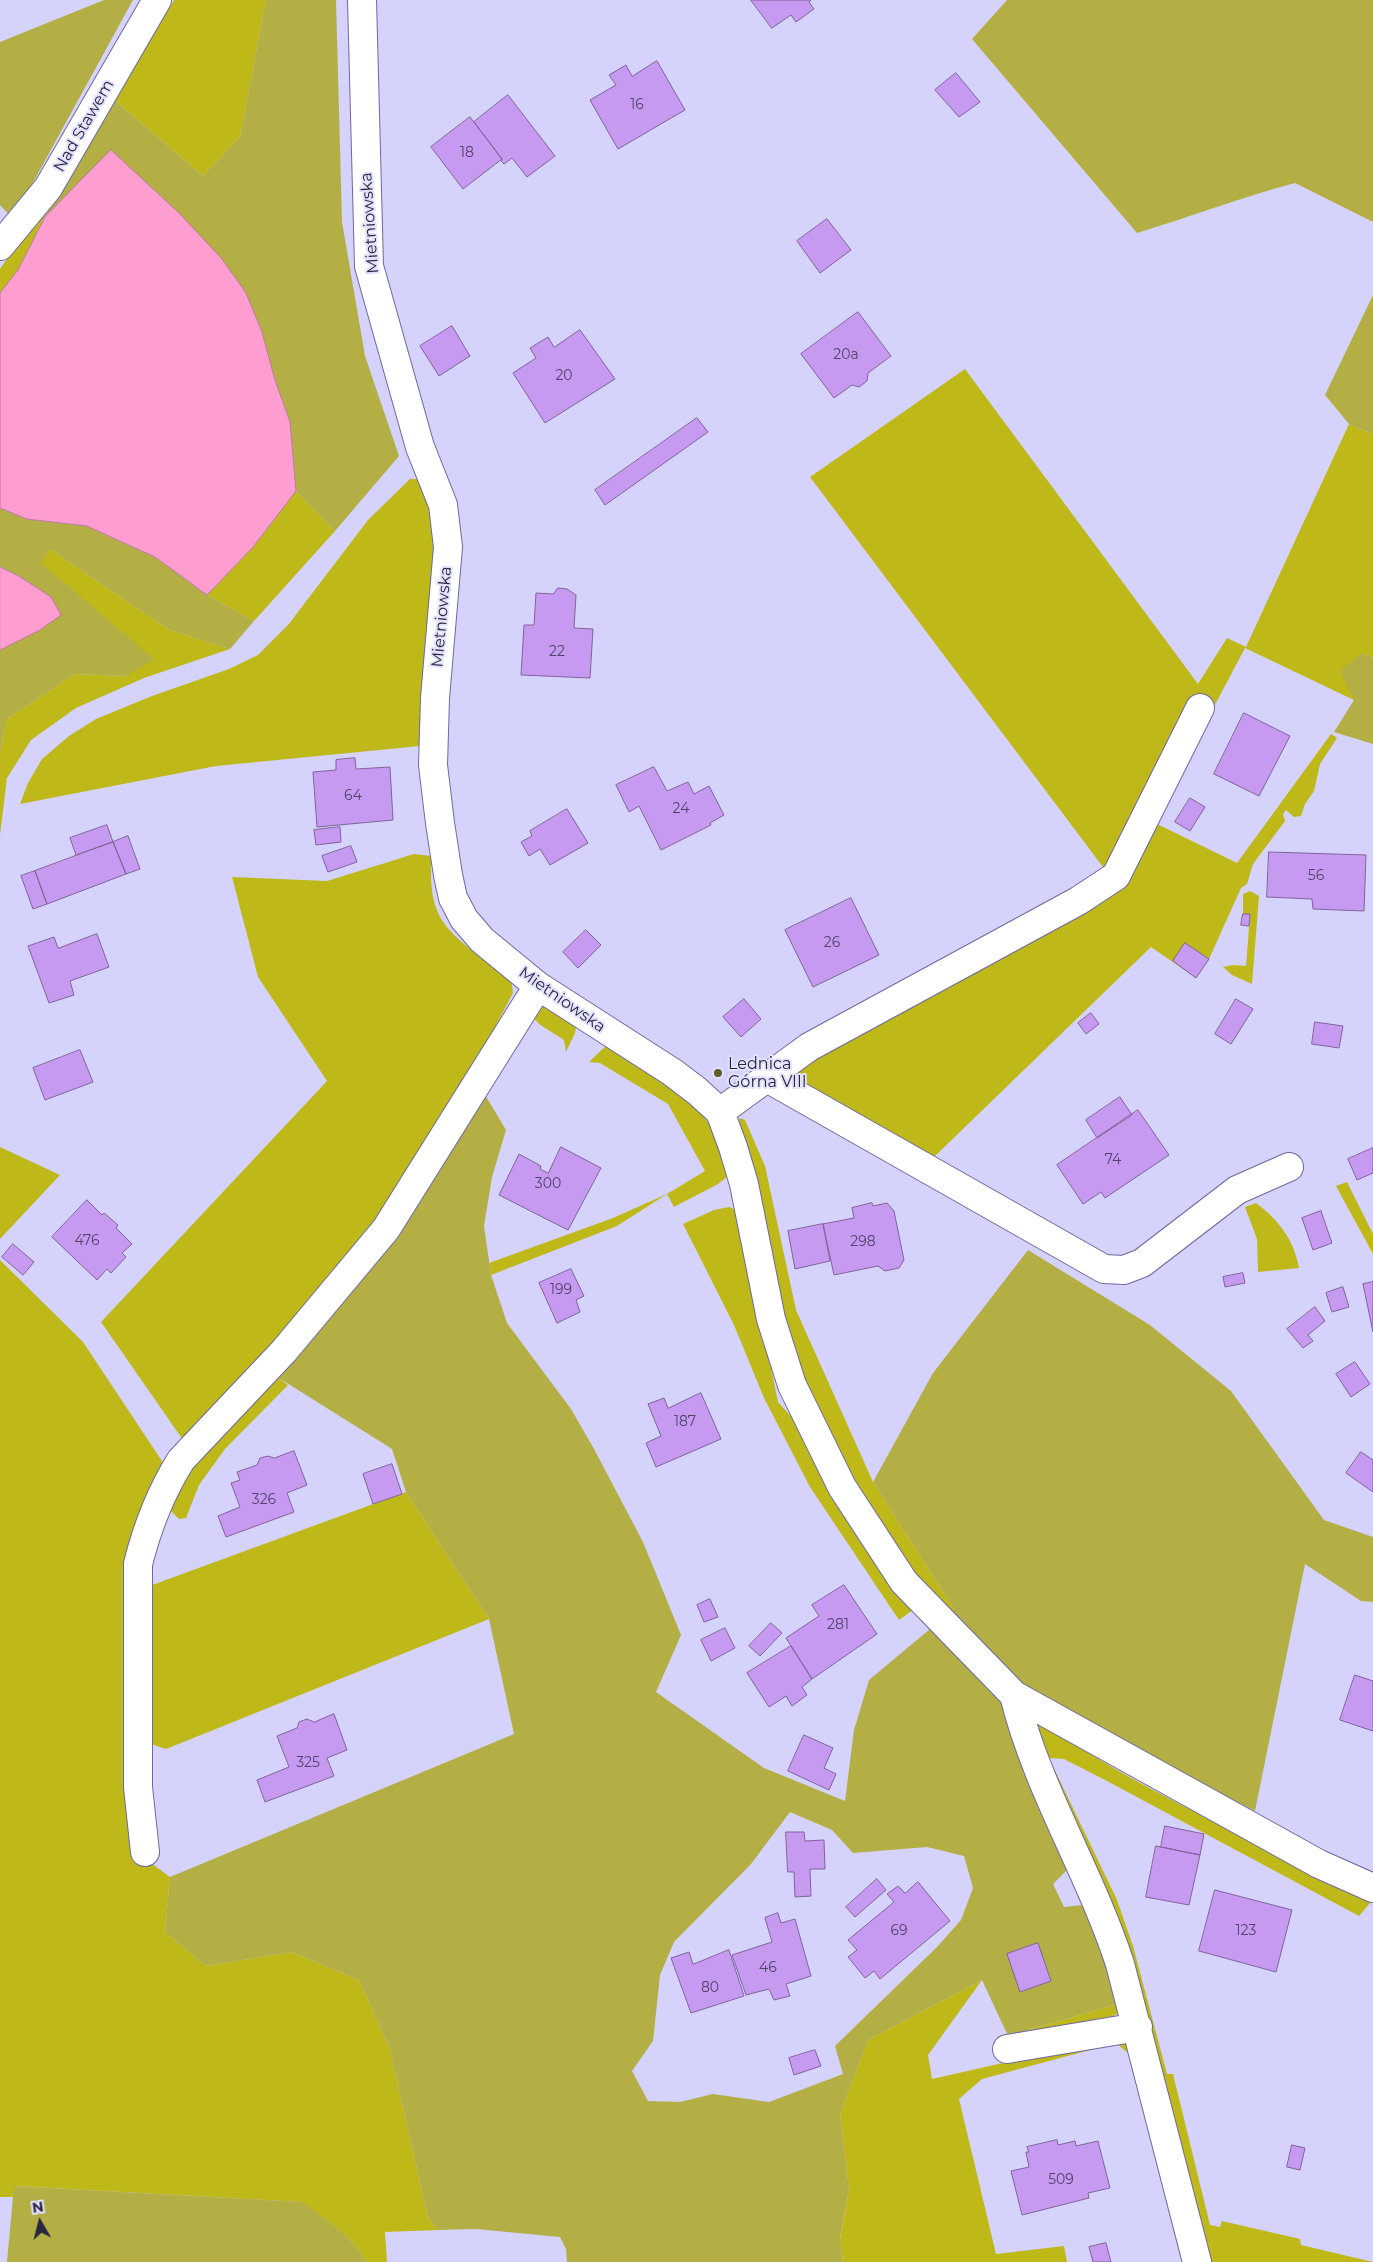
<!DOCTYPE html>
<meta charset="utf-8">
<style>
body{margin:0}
#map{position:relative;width:1373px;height:2262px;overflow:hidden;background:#d5d3fb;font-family:Montserrat,sans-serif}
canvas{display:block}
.north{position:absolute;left:15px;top:2197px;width:50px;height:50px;-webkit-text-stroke:4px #e3e2fd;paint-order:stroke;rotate:352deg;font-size:14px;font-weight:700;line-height:20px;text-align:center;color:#292740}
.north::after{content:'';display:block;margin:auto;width:18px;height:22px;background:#292740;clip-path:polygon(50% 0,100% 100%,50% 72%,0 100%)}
</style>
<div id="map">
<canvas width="1373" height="2262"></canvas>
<div class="north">N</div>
</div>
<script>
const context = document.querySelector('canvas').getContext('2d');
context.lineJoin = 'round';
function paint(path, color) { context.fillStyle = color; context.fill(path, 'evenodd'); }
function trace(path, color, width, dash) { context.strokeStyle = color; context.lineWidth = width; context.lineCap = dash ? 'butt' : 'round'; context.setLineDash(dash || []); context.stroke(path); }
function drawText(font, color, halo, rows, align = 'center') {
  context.font = font + ' Montserrat,sans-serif'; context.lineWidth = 4; context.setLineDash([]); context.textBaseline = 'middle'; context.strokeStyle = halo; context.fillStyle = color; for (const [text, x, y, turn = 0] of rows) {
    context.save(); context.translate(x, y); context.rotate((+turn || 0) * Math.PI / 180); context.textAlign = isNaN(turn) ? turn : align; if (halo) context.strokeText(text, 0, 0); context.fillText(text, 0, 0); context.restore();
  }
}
paint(new Path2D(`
 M174 0H266L240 137 203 176 112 98Z
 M72 163 18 270 0 293V269Z
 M965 369 1198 684 1227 638 1246 647 1349 424 1373 434V658L1362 653 1354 700 1245 648 1153 822 1237 863 1331 734 1337 738 1320 764 1314 791 1305 804 1301 816 1294 817 1286 810 1283 814 1285 821 1253 864 1247 884 1241 888 1209 959 1196 978 1151 947 933 1158 785 1075 1118 887 810 477Z
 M410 479H418C445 521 433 588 429 636 426 673 423 710 420 746L216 766 20 804 28 783 42 759 69 736 96 719 152 696 229 669 258 655 288 625 368 520Z
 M296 491 335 531 254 621 207 595 253 547Z
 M50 549 168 629 230 649 144 678 76 708 31 740 7 778 0 835V752L7 719 75 674 127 676 40 563Z
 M414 854 431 856C431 873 430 894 437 910 447 938 488 961 511 977L513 993 456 1101 344 1266 264 1356 183 1440 101 1322 327 1081 258 977 232 877 327 881Z
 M1250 891 1259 896 1252 984 1232 975 1223 967 1233 965 1246 966 1250 915 1243 914V894Z
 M543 1000 577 1022 575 1033 566 1052 564 1040 539 1024 528 1011Z
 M609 1043C653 1074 729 1114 727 1177L718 1184 674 1207 667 1194 617 1226 491 1275 489 1263 613 1218 667 1194 705 1171 668 1104 600 1063 589 1062Z
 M740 1118 745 1120 765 1166 796 1310 873 1482 954 1609 947 1615 911 1574 858 1491 798 1370 737 1124Z
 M0 1147 60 1175 0 1239Z
 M1347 1182 1373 1234V1254L1336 1186Z
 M1256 1203C1279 1220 1294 1240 1299 1268L1258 1272 1257 1239 1245 1207Z
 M729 1207 739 1211 778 1402 796 1422 913 1610 899 1620 810 1487 764 1398 734 1325 683 1224 714 1210Z
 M0 1260 83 1342 164 1464 142 1525 136 1852 170 1877 165 1932 206 1966 292 1952 359 1980 390 2049 428 2218 438 2230 385 2232 387 2262H366C356 2239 322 2216 301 2202L15 2186 13 2197H0Z
 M279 1378 288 1385 225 1449 199 1485 186 1518 179 1519 170 1510 185 1472Z
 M406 1492 489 1619 166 1749 148 1743 144 1588Z
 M1031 1719 1036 1720C1138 1788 1249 1839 1359 1893L1370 1903 1359 1916 1107 1781 1064 1759 1049 1758 1117 1900 1133 1946 1167 2074H1173L1210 2225 1220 2227 1222 2221 1300 2239 1301 2245 1373 2262H1206Z
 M982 1980 928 2055 932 2079 1113 2038 1127 2042 1137 2051 1185 2249 1179 2252 1129 2054 1116 2043 982 2079 959 2099 996 2254 1064 2246 1067 2262H843L840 2239 849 2189 840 2114 868 2040Z
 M1124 2002 1123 2011 1105 2020 1008 2036Z`), '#beb818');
paint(new Path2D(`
 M104 0H133L13 219 0 205V42Z
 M266 0H336L342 222 365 356 399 456 335 531 296 491 290 422 275 380 111 150 45 217 72 163 112 98 203 176 240 137Z
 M1007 0H1373V222L1295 183C1242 197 1190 217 1137 233L972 39Z
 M1373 295V434L1349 424 1325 395Z
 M0 508 27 519 87 526 155 557 207 595 254 621 230 649 168 629 50 549 41 563 154 659 127 676 75 674 7 719 0 752V650L40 630 19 576 0 567Z
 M1362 653 1373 658V744L1334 732 1354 700 1340 671Z
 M481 1088 506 1130 492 1177 484 1226 491 1275 507 1323 571 1409 594 1449 643 1542 681 1635 656 1692 764 1768 845 1801 854 1730 869 1680 954 1609 873 1482 933 1373 1028 1250 1150 1325 1231 1391 1324 1520 1373 1537V1602L1361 1601 1305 1564 1255 1811 1148 1757 1000 1701 1009 1711 1068 1855 1066 1871 1053 1884 1064 1907 1092 1904 1124 2002 1008 2036 982 1980 868 2040 840 2114 849 2189 840 2238 843 2262H567L566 2249 560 2237 476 2229 438 2230 428 2218 390 2049 359 1980 292 1952 206 1966 165 1932 170 1877 514 1734 489 1619 406 1492 392 1449 279 1378 364 1272ZM790 1812 832 1830 853 1853 927 1847 964 1856 973 1888 961 1920 937 1947 835 2046 843 2074 769 2102 713 2094 680 2102 648 2101 632 2071 653 2041 660 1975 674 1942 751 1864Z
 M14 2186 302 2202C322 2216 356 2239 366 2262H7Z`), '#b3af44');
const water = new Path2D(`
 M111 150 179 213 222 259 246 293 262 332 275 380 290 422 296 491 253 547 207 595 155 557 87 526 27 519 0 508V293L18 270 45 217Z
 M0 567 19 576 51 597 61 615 40 630 0 650Z`);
paint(water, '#fd9dd0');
trace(water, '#bd7aa5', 1);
const building = new Path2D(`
 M751 0H811L809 2 814 9 796 22 791 15 772 28Z
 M657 61 685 110 618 149 590 100 616 85 609 75 626 65 632 76Z
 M956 73 980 102 959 117 935 90Z
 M508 95 555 156 527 177 512 158 504 164 501 161 502 159 474 122Z
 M470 117 502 159 463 189 431 147Z
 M827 219 851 250 820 273 797 241Z
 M858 312 891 356 868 373 867 381 859 387 852 385 834 398 801 354Z
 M452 326 470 356 439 376 420 346Z
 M580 330 615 379 545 423 513 373 536 358 530 348 548 337 554 347Z
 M697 418 708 432 605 505 595 490Z
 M558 588 567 589 576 595 574 628 593 629 590 678 521 675 524 625H534L536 593 553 594Z
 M1244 713 1290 736 1259 796 1214 774Z
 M355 758 356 769 390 767 393 820 317 827 313 772 336 770V760Z
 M654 767 667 791 688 782 694 794 709 786 724 815 710 823 711 825 661 850 639 806 629 812 616 785Z
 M1190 798 1205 807 1190 831 1175 822Z
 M567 809 588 843 550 865 540 849 529 856 521 842 532 836 530 831Z
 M107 825 113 842 76 855 70 838Z
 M340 827 341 842 316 845 314 830Z
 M128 836 140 869 126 874 113 842Z
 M113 842 126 874 47 904 35 871Z
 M351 846 357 862 328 872 322 856Z
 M1269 852 1366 855 1364 911 1313 909 1312 899 1267 897Z
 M35 871 47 904 33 909 21 876Z
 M851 898 879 955 813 987 785 930Z
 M1243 914H1250L1249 926 1241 925Z
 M586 930 601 945 578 968 563 952Z
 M97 934 109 967 70 981 74 995 49 1003 28 946 54 937 58 948Z
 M1185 943 1209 959 1196 978 1173 961Z
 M744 999 761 1019 741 1037 723 1017Z
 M1236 999 1253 1009 1231 1044 1215 1034Z
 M1091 1013 1099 1024 1086 1034 1078 1023Z
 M1315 1022 1343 1026 1339 1048 1312 1044Z
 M80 1050 93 1082 45 1100 33 1068Z
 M1120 1097 1132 1115 1097 1138 1086 1120Z
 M1138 1110 1169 1155 1105 1198 1101 1192 1083 1204 1057 1165Z
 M561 1147 601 1168 568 1230 499 1195 519 1154 541 1166 540 1169 548 1173Z
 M1373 1148V1173L1357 1180 1348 1159Z
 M87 1200 102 1215 104 1213 118 1225 116 1228 132 1244 122 1253 126 1257 111 1273 107 1269 97 1280 52 1237Z
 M872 1203 873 1206 887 1203 894 1211 904 1260 899 1268 885 1271 878 1266 834 1275 823 1224 854 1218 852 1208Z
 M1321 1211 1332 1243 1313 1250 1302 1218Z
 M823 1224 830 1261 795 1269 788 1231Z
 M13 1244 34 1262 23 1275 2 1257Z
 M571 1269 584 1296 576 1300 580 1312 557 1323 539 1283Z
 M1243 1273 1245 1283 1225 1287 1223 1277Z
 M1373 1282V1332L1363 1284Z
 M1343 1287 1349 1307 1332 1312 1326 1293Z
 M1315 1307 1325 1321 1308 1335 1313 1341 1303 1348 1287 1329Z
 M1355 1362 1370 1384 1351 1397 1336 1374Z
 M701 1393 721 1439 656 1467 646 1443 661 1436 648 1404 664 1398 668 1408Z
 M294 1451 307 1485 287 1493 294 1512 226 1537 218 1516 240 1507 231 1483 240 1480 237 1472 257 1465 260 1458 268 1456 274 1458Z
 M1361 1452 1373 1460V1492L1346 1473Z
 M392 1464 402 1494 373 1504 363 1474Z
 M844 1585 877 1634 812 1679 786 1638 819 1616 812 1605Z
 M710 1599 718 1617 704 1622 697 1605Z
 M771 1623 782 1633 760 1656 749 1646Z
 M725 1628 735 1648 711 1661 701 1640Z
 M791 1646 812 1679 802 1687 807 1695 792 1706 786 1696 769 1707 747 1673Z
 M1355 1675 1373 1681V1731L1340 1720Z
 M334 1714 347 1750 327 1758 334 1776 265 1802 257 1780 289 1767 277 1736 297 1728 299 1722 307 1719 314 1722Z
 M804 1735 833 1748 824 1768 836 1774 829 1790 788 1771Z
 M1165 1826 1204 1834 1200 1855 1161 1847Z
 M786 1832H804L805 1841 824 1840 825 1869H810L811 1896 795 1897 794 1872H788Z
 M1156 1846 1200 1855 1189 1905 1146 1897Z
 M877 1879 886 1890 855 1917 846 1907Z
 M918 1882 950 1921 880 1979 874 1971 865 1978 848 1957 857 1950 848 1940 894 1902 887 1894 898 1886 905 1893Z
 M1215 1890 1292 1910 1276 1972 1199 1951Z
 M778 1913 781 1923 795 1919 811 1976 786 1984 790 1996 774 2000 769 1989 746 1995 732 1955 772 1942 765 1918Z
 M1038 1943 1051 1981 1020 1992 1007 1954Z
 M729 1950 744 1996 691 2013 671 1958 689 1952 693 1964Z
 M815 2050 821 2066 794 2075 789 2058Z
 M1057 2140 1058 2145 1075 2141 1076 2146 1098 2141 1110 2188 1088 2193 1089 2198 1022 2215 1011 2171 1029 2167 1026 2152H1029L1027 2147Z
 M1292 2145 1305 2148 1300 2170 1287 2167Z
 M1106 2243 1111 2262H1093L1089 2247Z`);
paint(building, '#c69af0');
trace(building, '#80639b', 1);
const minor = new Path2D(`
 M362 0 369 266 420 447 443 505 448 547 435 698 433 765 440 823 448 875 453 898 464 919 482 940 538 986 672 1072 697 1091 720 1112 733 1147 744 1184 771 1319 792 1385 842 1487 904 1582 1014 1695 1319 1864 1373 1888
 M0 246 48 188 157 0
 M767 1078 1104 1269 1124 1270 1142 1263 1237 1190 1289 1167
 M720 1112 809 1047 1078 901 1116 876 1200 708
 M1014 1695C1037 1789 1090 1872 1120 1964L1197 2262
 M145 1852 138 1787V1564C147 1528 161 1492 181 1460L284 1351 386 1229 538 986
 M1007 2049 1138 2027`);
trace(minor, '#6e68a3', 30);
trace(minor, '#fff', 28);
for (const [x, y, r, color] of [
 [718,1073,5,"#605e2b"]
]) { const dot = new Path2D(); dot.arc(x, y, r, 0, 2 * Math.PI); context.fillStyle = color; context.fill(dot); trace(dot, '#e3e2fd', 2); }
drawText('14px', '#50446c', null, [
 ["16",637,105],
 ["18",467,153],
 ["20a",846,355],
 ["20",564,376],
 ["22",557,652],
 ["64",353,796],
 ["24",681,809],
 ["56",1316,876],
 ["26",832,943],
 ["74",1113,1160],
 ["300",548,1184],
 ["476",87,1241],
 ["298",863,1242],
 ["199",561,1290],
 ["187",685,1422],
 ["326",264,1500],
 ["281",838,1625],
 ["325",308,1763],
 ["69",899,1931],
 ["123",1246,1931],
 ["46",768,1968],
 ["80",710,1988],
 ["509",1061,2180]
]);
drawText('16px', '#292740', '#e3e2fd', [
 ["Nad Stawem",84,126,-60],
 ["Mietniowska",370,223,-94],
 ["Mietniowska",442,617,-85],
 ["Mietniowska",562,1000,35]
]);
drawText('16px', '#292740', '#e3e2fd', [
 ["Lednica",728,1064],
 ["Górna VIII",728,1082]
], 'left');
</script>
